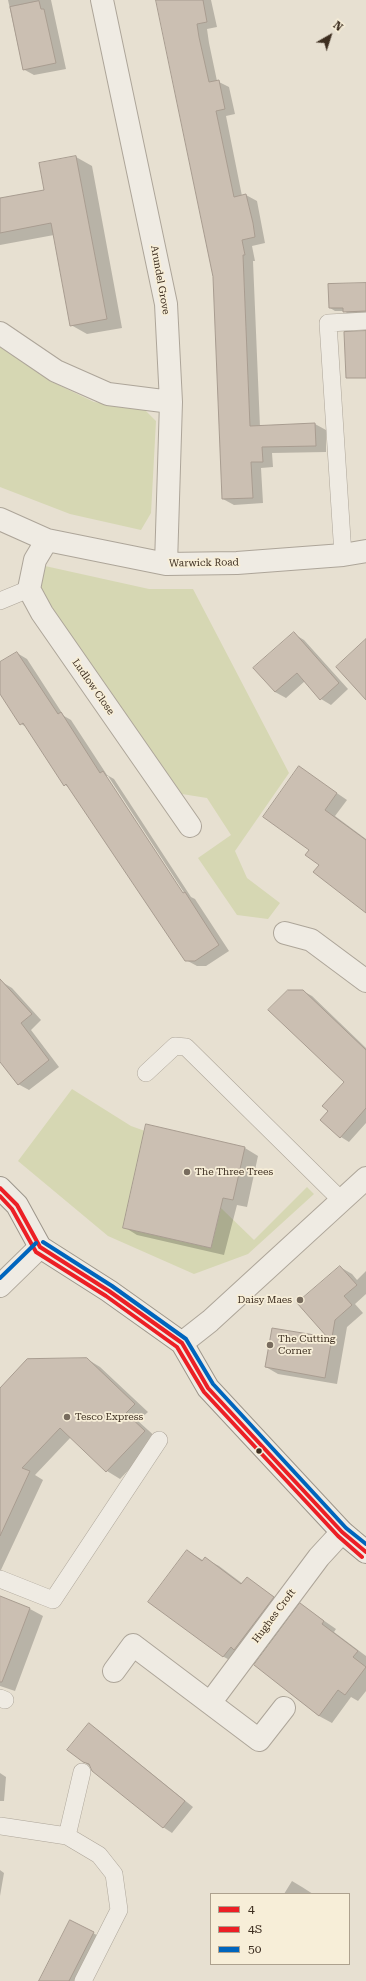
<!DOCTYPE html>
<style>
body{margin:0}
#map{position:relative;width:366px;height:1981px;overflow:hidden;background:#e7e0d1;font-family:"Roboto Serif",serif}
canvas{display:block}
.legend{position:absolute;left:210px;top:1893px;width:140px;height:72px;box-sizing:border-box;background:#f7eed8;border:1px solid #ada18e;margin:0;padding:5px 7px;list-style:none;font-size:12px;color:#3d2e20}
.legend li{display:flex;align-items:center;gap:8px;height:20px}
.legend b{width:20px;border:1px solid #ada18e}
.north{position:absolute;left:310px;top:16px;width:40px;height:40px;-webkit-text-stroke:3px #f7eed8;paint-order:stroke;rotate:39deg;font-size:11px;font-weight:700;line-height:16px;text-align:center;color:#3d2e20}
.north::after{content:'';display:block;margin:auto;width:14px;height:18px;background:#3d2e20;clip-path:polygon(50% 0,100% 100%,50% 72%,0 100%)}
</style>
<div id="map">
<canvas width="366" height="1981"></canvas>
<ul class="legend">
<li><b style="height:5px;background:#ec1f25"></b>4</li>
<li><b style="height:5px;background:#ec1f25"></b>4S</li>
<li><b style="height:5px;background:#0065bd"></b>50</li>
</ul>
<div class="north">N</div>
</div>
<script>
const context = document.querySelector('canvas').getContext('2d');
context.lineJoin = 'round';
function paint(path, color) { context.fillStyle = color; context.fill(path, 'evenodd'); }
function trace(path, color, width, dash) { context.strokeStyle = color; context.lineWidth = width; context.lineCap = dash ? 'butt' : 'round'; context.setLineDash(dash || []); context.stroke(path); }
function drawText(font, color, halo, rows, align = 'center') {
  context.font = font + ' "Roboto Serif",serif'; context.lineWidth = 3.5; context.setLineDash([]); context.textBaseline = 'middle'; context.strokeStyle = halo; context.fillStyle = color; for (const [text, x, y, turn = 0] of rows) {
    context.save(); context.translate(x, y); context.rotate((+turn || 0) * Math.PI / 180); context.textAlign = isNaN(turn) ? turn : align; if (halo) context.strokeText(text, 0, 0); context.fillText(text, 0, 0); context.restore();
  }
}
paint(new Path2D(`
 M0 347 50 381 94 402 145 410 156 421 151 513 141 530 70 514 0 487Z
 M45 566 149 589H193L289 773 235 851 247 878 280 903 268 919 237 915 198 858 231 835 207 798 182 794 40 591Z
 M72 1089 131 1126 145 1131 123 1228 211 1248 221 1208 254 1240 307 1187 314 1194 248 1254 194 1274 108 1236 18 1161Z`), '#d6d7b3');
paint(new Path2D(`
 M8 0H51L66 69 34 75 23 69Z
 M157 0H211L217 27 207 29 209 43 217 81 229 87 235 114 226 116 242 196 246 195 257 201 265 243 252 246 255 261H253L260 427 315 424 326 430V452L272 453 273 467 261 468 263 503 234 505 223 499 214 276Z
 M76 157 92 166 122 328 87 334 71 325 54 235 0 245V199L45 190Z
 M366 284V315H350L344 311H335L330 308Z
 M294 634 304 640 348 689 331 705 321 699 305 681 286 698 275 692Z
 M17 653 27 659 64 716 71 720 107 775 114 779 191 897 195 899 229 951 206 966H197L186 960 70 788 65 785 28 728 21 724 0 692V664ZM105 776H108L187 897 185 898Z
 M300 768 347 800 335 816 366 839V912L320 865 310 850Z
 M2 982 12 988 41 1020 31 1030 59 1067 29 1090 18 1084 0 1057V983Z
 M303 991 312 996 366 1048V1123L349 1142 341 1137 329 1111 345 1082Z
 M147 1126 245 1148 258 1156 247 1207 237 1205 224 1255 137 1235 124 1227Z
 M340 1267 352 1274 357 1280 366 1271V1294L355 1304 363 1313 347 1327 337 1384 278 1374 266 1367 329 1339Z
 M87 1359 100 1367 148 1412 138 1421 158 1439 120 1479 107 1471 71 1437 35 1475 43 1480 0 1572V1389Z
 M188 1551 204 1561 206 1559 219 1566 243 1584 247 1578 286 1605 237 1664 224 1657 149 1602Z
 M0 1597 30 1609 43 1616 15 1691 0 1686Z
 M300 1604 336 1629 334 1632 366 1656V1691L358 1701 351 1697 332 1723 319 1716 255 1665Z
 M89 1725 98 1730 193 1807 172 1833 163 1827 83 1761Z
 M0 1773 6 1777 4 1801H0Z
 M0 1870 4 1873 0 1896Z
 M292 1881 302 1887 313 1894H284Z
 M93 1933 104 1939 83 1981H40Z`), '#0003');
const building = new Path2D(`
 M156 0H203L207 22 197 24 199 37 209 82 219 80 225 109 216 111 234 197 246 194 253 223 255 237 242 240 245 255H243L250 426 315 423 316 446 262 447 263 462H251L253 498 222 499 213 277Z
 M39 1 41 9H44L56 63 23 70 10 7Z
 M76 156 107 319 70 326 51 223 0 233V198L44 190 39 163Z
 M366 283V311L343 312V308H329L328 284Z
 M366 331V378H346L344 332Z
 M294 632 339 683 320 700 297 673 275 692 253 668Z
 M366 639V700L336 667Z
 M17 652 58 714 61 712 100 773 103 771 183 893 185 892 219 945 195 961H185L66 784 64 786 23 723 20 725 0 694V662Z
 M299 766 337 793 325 810 366 840V913L313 872 319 865 305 855 309 850 263 817Z
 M0 979 32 1014 21 1023 49 1060 18 1085 0 1062Z
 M288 990H303L366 1050V1108L340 1138 320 1120 328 1111 322 1106 344 1082 268 1010Z
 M146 1124 245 1147 233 1200 223 1198 211 1248 123 1228Z
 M340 1266 357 1285 344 1296 352 1305 335 1320 325 1378 265 1367 272 1328 327 1337 297 1303Z
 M87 1358 135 1404 126 1413 145 1431 106 1472 60 1428 22 1468 30 1471 0 1536V1388L27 1359Z
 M187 1550 202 1561 205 1557 241 1584 247 1577 274 1597 234 1650 231 1647 223 1657 148 1602Z
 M0 1596 30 1608 2 1682H0Z
 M300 1603 324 1621 322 1624 358 1651 353 1657 366 1667 345 1695 338 1690 319 1716 254 1665Z
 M89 1723 185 1801 163 1828 92 1771 89 1764 83 1762 67 1750Z
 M70 1920 94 1932 69 1981H39Z`);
paint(building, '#cbbfb2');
trace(building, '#a89c90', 1);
const service = new Path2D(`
 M343 555 328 323 366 321
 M0 601 29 589
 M146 1073 175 1046 186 1047 342 1201
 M0 1579 53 1600 159 1440
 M0 1698 5 1700
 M0 1826 67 1836 99 1855 114 1874 119 1910 83 1981
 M67 1836 82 1772`);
const minor = new Path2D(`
 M102 0 166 304 171 402 166 564
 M0 333 56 371 108 394 171 402
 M0 519 47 540 166 564 237 563 343 555 366 551
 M47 540 35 560 29 589 42 613 190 826
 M285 933 311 940 366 981
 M114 1671 133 1645 259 1740 284 1708
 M210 1703 319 1557 342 1532`);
const tertiary = new Path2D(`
 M0 1286 40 1247
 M182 1343 210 1321 366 1178`);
const secondary = new Path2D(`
 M0 1188 17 1205 40 1247 109 1291 182 1343 208 1388 342 1532 366 1552`);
trace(service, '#ada599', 18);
trace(minor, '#ada599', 24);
trace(tertiary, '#ada599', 24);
trace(secondary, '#9c958a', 24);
trace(service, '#efebe3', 17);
trace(minor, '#efebe3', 22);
trace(tertiary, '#efebe3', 22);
trace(secondary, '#efebe3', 22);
trace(new Path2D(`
 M0 1188 17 1205 40 1247 109 1291 182 1343 208 1388 342 1532 366 1552`), '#ec1f25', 4);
trace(new Path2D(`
 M0 1196 12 1209 36 1252 106 1296 177 1347 204 1392 338 1536 362 1557`), '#ec1f25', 4);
trace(new Path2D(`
 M43 1242 112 1286 186 1339 213 1384 346 1528 366 1544
 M0 1278 36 1243`), '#0065bd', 4);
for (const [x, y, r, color] of [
 [187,1172,4,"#786c5e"],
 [300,1300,4,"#786c5e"],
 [270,1345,4,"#786c5e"],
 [67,1417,4,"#786c5e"],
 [259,1451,3.5,"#3d2e20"]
]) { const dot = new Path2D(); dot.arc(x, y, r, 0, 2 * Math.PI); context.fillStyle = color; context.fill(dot); trace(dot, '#f7eed8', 1.5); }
drawText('10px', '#3d2e20', '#f7eed8', [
 ["Arundel Grove",160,280,80],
 ["Warwick Road",204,563,-1],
 ["Ludlow Close",93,687,55],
 ["Hughes Croft",274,1616,-53]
]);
drawText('10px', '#3d2e20', '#f7eed8', [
 ["The Three Trees",195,1172],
 ["Daisy Maes",292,1300,"right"],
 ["The Cutting",278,1339],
 ["Corner",278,1351],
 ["Tesco Express",75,1417]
], 'left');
</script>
